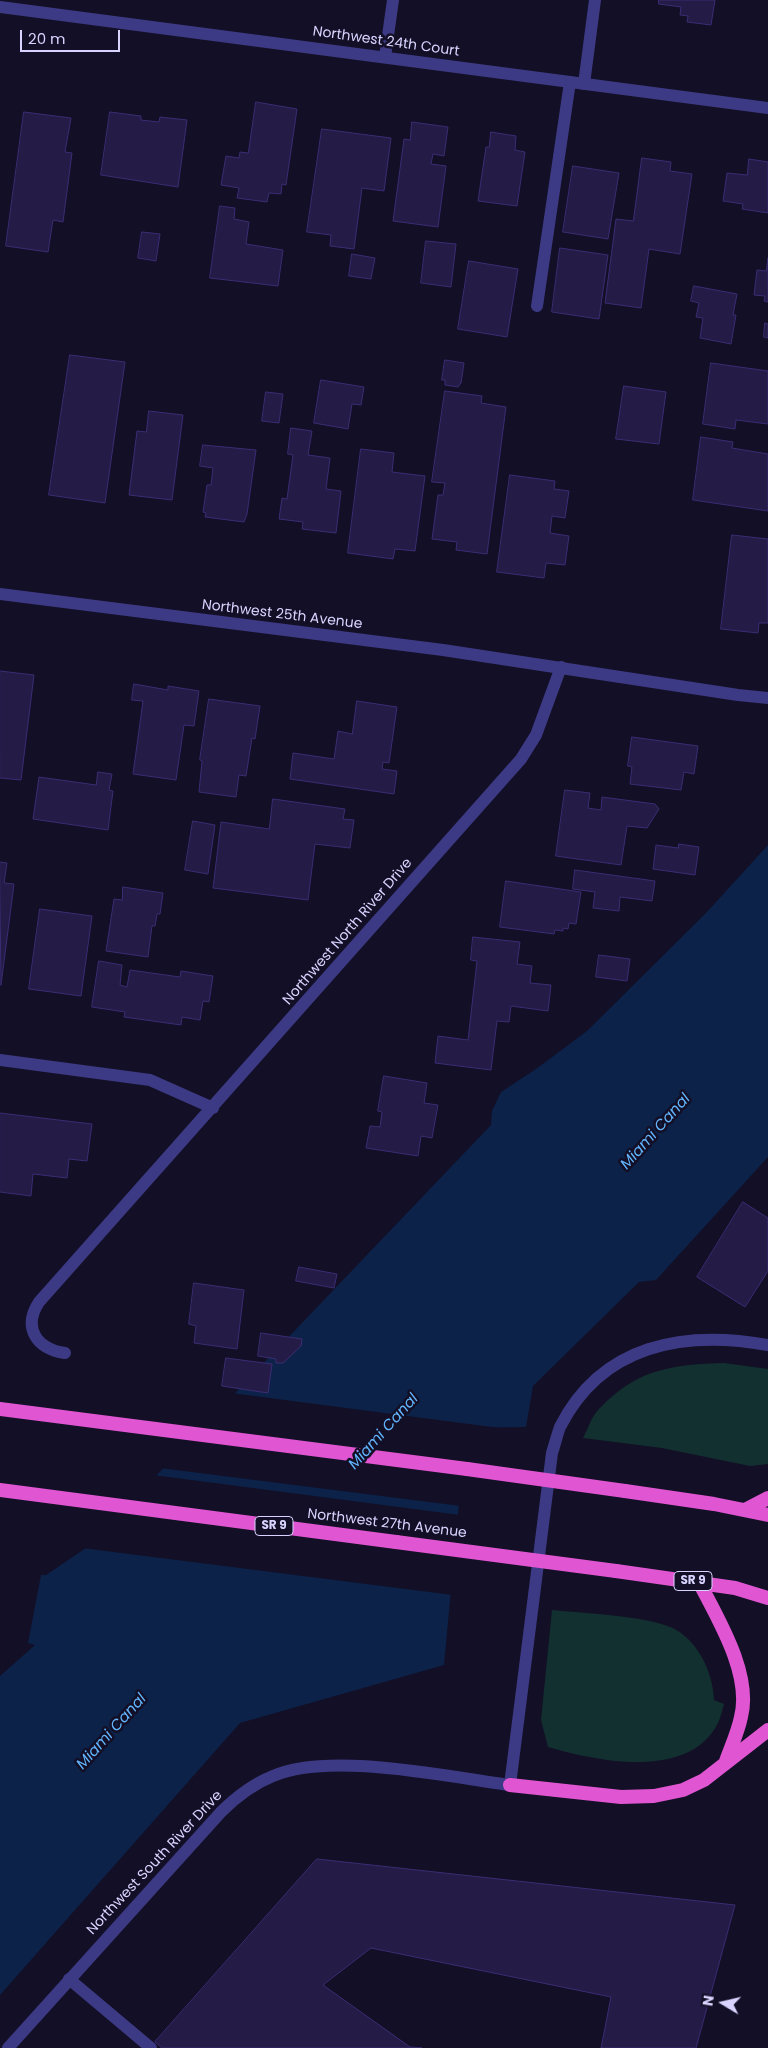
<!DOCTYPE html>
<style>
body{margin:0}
#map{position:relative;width:768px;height:2048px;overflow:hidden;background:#130f26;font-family:Poppins,sans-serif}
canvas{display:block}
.north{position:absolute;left:698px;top:1978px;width:50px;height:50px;-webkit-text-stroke:4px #130f26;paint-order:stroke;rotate:279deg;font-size:14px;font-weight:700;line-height:20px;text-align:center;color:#d9d4ff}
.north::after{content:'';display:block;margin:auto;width:18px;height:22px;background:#d9d4ff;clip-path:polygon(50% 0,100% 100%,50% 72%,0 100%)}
.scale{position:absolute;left:20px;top:30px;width:100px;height:22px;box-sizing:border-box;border:2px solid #d9d4ff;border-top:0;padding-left:6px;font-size:15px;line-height:18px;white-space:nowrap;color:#d9d4ff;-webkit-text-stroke:4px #130f26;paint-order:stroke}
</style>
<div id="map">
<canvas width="768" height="2048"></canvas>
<div class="north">N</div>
<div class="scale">20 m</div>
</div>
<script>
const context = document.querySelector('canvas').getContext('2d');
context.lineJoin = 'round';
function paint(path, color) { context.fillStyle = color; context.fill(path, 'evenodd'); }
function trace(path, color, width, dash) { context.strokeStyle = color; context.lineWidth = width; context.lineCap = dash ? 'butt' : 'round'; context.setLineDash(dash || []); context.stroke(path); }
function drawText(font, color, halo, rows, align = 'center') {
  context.font = font + ' Poppins,sans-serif'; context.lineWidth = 5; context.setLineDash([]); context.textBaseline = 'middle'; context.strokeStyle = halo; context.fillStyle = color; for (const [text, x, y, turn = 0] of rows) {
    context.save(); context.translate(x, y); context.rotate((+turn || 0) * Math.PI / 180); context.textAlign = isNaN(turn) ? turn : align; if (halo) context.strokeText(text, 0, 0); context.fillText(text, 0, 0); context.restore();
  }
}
paint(new Path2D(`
 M724 1363 768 1369V1464L750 1466 662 1448 583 1438C587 1431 590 1421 595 1414 600 1407 608 1400 614 1395 646 1367 684 1364 724 1363Z
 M552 1610C581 1613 656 1616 678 1631 700 1645 713 1674 714 1700L724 1704C722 1710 721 1717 718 1723 689 1781 596 1761 548 1747L541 1720Z`), '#12302f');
paint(new Path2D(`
 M768 845V1157L656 1280 639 1282 533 1386 526 1427 466 1428 444 1665 240 1723 0 1995V1676L35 1645 28 1643 41 1575H46L89 1546 491 1125 492 1111 501 1092 536 1069 587 1031 706 913Z`), '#0c2248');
paint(new Path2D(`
 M231 1393 515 1430H468L461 1506 160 1468Z
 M153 1475 460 1515 453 1595 82 1548Z`), '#130f26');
const building = new Path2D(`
 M659 0H715L711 25 687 22 688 16 680 15 681 7 659 4Z
 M256 102 297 109 286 185 282 184 281 194 269 193 267 202 237 198 239 188 221 185 226 156 239 158 240 152 248 153Z
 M24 112 71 118 65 152 72 153 63 222 53 220 48 252 6 246Z
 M110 112 141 116V120L159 122 160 117 187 120 178 187 101 175Z
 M412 122 448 127 444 156 433 154 431 164 446 166 438 227 393 221 404 139 410 140Z
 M322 129 391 138 384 191 362 188 354 249 330 246 331 235 307 232Z
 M491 132 516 136 515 150 525 152 517 206 478 201 486 147H489Z
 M642 158 671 162 670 171 692 174 680 254 649 249 641 308 605 303 616 219 633 221Z
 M749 159 768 162V213L742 209 743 204 723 201 727 173 747 175Z
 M573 166 619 173 608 239 563 232Z
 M220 206 235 208 234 219 249 222 246 244 283 250 278 286 210 278Z
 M142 232 160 234 156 261 138 258Z
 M426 241 456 244 451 287 421 283Z
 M560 248 608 255 599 319 552 312Z
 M352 254 375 258 371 279 349 276Z
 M768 258V302L764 301 765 296 754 295 757 270 766 271Z
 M469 261 518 269 507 337 458 329Z
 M694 286 737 294 733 315H736L731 344 700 338 703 318 696 317 699 303 691 301Z
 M765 323 768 324V338L764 337Z
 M70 355 125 362 105 503 49 495Z
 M445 360 464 363 461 383 458 387 445 385V380H442Z
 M711 363 768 371V424L736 420 735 429 703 424Z
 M321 380 364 387 361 405 352 404 348 429 314 423Z
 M624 386 666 392 659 444 616 439Z
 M445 391 482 396 481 403 506 407 487 554 456 550 457 542 432 539 438 495H443L445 483 432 482Z
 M266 392 283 394 279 423 262 421Z
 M149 411 183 415 172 500 129 495 137 431 146 432Z
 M291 428 312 431 308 455 330 458 326 489 341 491 336 533 302 529 303 522 279 519 282 498 287 499 293 455 288 454Z
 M701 437 733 442 732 448 768 454V511L693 500Z
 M203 445 256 450 247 514 244 522 205 517 206 513 203 512 207 485H211L213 468 200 466Z
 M361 449 394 453 392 472 425 476 415 551 395 549 393 559 348 553Z
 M510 475 555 481 554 489 569 491 565 518 552 516 550 533 569 536 565 565 546 563 544 578 497 572Z
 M732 535 768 539V623H759L758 633 721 629Z
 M0 671 34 675 21 780 0 778Z
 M134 684 168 690V686L199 691 194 726 184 725 176 780 133 774 143 701 132 700Z
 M209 699 260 706 255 739 252 738 246 776 239 775 236 797 199 792 202 761 200 760Z
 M357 701 397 707 389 763 383 762 382 769 397 771 394 794 290 779 293 753 334 759 338 731 352 734Z
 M632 737 698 746 694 774 684 772 681 790 630 784 632 767 628 766Z
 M98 772 112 774 109 790 113 791 108 830 33 819 39 777 96 785Z
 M565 790 590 793 588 808 601 810 602 797 655 804 659 809 647 828 627 826 621 865 556 856Z
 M273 799 345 809 343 819 354 820 350 848 315 844 308 900 213 888 221 822 269 829Z
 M193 821 215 825 208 874 185 870Z
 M679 844 699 847 695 875 653 869 656 845 678 848Z
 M0 862 7 863 4 883 14 884 1 985Z
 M575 870 655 881 652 901 620 897 619 911 593 908 595 892 573 889Z
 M506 881 581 892 576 924 569 923 568 929 563 928V931L555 930 554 934 500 927Z
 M123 887 163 893 160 914H157L155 926H152L148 957 106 951 114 899 122 900Z
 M40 909 92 916 81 996 29 989Z
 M473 937 520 942 517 964 532 966 530 983 551 985 548 1011 511 1006 509 1022 497 1021 491 1070 435 1063 438 1036 468 1040 477 961 471 960Z
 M599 955 630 959 627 981 596 977Z
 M99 961 122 965 120 985 127 987 130 970 180 977 181 971 213 976 209 1002 203 1001 200 1020 182 1017 181 1025 124 1017 125 1012 92 1007Z
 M384 1076 427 1083 424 1103 438 1105 432 1138 421 1136 418 1156 366 1148 370 1126 380 1127 382 1112 378 1111Z
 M0 1113 92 1124 87 1161 69 1159 67 1178 33 1174 31 1196 0 1192Z
 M743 1202 768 1218V1271L745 1307 697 1277Z
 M299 1267 337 1274 334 1288 296 1281Z
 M194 1283 244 1290 237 1349 194 1343 196 1326 189 1324Z
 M261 1333 302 1339 301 1346 283 1363H276V1359L258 1356Z
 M226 1358 272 1364 268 1393 222 1386Z
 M317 1859 735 1905 696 2048H601L611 1997 371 1948 323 1985 410 2047 422 2048H162L155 2042Z`);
paint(building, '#241b47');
trace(building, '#3b2d73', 1);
trace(new Path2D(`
 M385 57 393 0
 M584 84 595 0
 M537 306 570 82
 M69 1979 151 2048`), '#3d3a85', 12);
trace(new Path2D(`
 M0 7 768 108
 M0 1060 150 1080 213 1108
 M65 1353C37 1349 22 1328 39 1302L521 759 536 735 561 667`), '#3d3a85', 12);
trace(new Path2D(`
 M0 594 443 650 738 695 768 698
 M8 2048 221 1812C236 1797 253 1784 273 1776 329 1751 449 1777 510 1785L552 1453C555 1444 557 1435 560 1427 602 1344 684 1330 768 1345`), '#3d3a85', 12);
trace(new Path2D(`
 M0 1409 467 1469
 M0 1490 396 1542
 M625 1491 714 1504 768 1515
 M745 1510 768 1498
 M616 1571 735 1588 768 1598
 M699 1582C718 1619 752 1674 741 1717 738 1732 731 1747 726 1761
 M510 1785 621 1797 654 1796 683 1790 704 1780 768 1730`), '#e055d1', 14);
trace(new Path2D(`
 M467 1469 625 1491
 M396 1542 616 1571`), '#e055d1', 14);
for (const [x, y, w] of [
 [274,1526,38],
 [693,1581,38]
]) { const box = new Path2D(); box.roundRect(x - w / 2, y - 9.5, w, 19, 4); context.fillStyle = '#130f26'; context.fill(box); trace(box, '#d9d4ff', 1); }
drawText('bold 12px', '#d9d4ff', null, [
 ["SR 9",274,1526],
 ["SR 9",693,1581]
]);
drawText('14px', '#d9d4ff', '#130f26', [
 ["Northwest 24th Court",386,42,8],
 ["Northwest 25th Avenue",282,615,7],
 ["Northwest North River Drive",348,932,-49],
 ["Northwest 27th Avenue",387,1524,7],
 ["Northwest South River Drive",155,1863,-47]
]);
drawText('italic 15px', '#62b6ff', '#130f26', [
 ["Miami Canal",656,1132,-48],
 ["Miami Canal",384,1432,-48],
 ["Miami Canal",112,1732,-48]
]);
</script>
